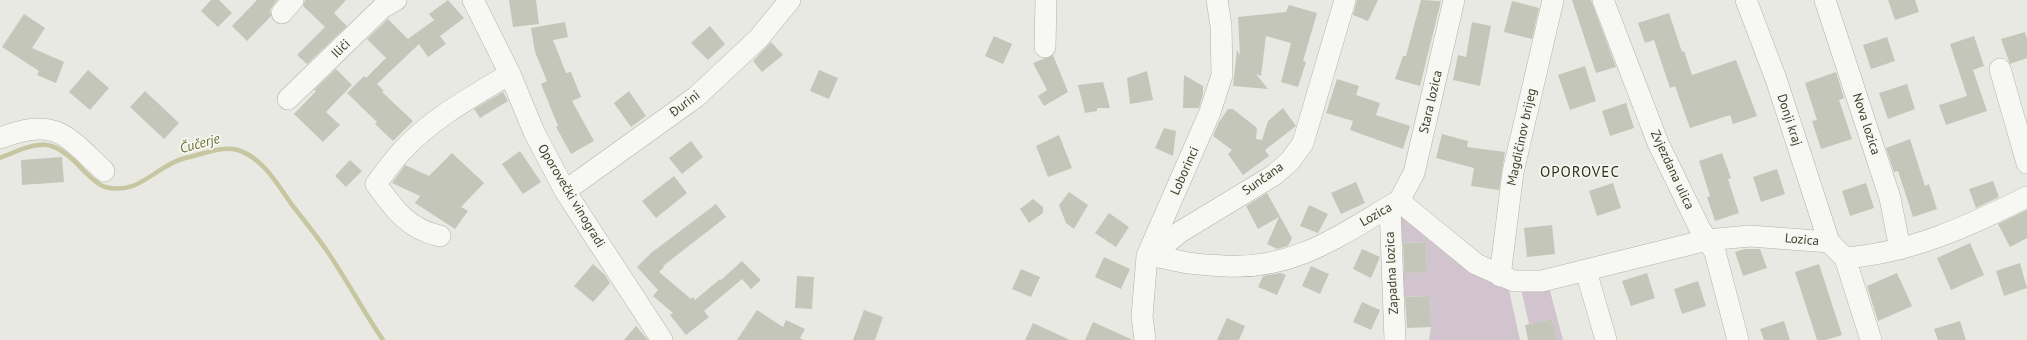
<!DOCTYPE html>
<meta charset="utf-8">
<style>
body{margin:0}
canvas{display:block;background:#e8e9e2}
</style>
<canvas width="2027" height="340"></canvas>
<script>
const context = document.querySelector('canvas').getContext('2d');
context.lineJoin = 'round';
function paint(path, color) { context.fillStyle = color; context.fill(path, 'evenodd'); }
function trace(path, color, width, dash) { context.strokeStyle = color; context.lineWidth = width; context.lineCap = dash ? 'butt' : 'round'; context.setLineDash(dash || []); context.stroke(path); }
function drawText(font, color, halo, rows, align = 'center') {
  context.font = font + ' "PT Sans",sans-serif'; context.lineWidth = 3.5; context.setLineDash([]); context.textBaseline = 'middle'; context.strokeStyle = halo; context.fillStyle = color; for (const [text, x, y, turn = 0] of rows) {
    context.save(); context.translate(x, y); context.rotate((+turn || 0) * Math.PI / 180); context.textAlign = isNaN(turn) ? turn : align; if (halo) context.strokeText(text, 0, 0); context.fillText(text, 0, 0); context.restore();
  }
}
paint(new Path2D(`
 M1395 215H1402L1453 255 1500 287 1509 290 1520 340H1429L1431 327 1430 296 1398 297 1397 273 1427 272 1426 242 1396 243Z
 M1549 287 1563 340H1557L1552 319 1529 324 1521 289Z`), '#d2c4cf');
trace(new Path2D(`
 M0 158C38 142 51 135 82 169 88 175 97 185 105 187 140 196 156 165 185 158 200 155 223 145 238 150 263 158 278 185 292 205 304 220 316 235 327 251 347 280 363 311 383 340`), '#c6c6a0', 4.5);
paint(new Path2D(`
 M211 0H219L232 13 218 27 201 11Z
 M257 0H277L270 10 271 16 247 41 232 26Z
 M305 0H346L334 13 347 26 307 64 297 55 325 27 303 6Z
 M448 0 464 18 440 36 446 44 428 57 419 44 377 84 384 91 382 92 413 121 393 141 375 124 377 122 347 93 364 76 366 78 386 58 367 39 388 19 408 39 434 20 429 14Z
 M509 0H536L539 24 513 27Z
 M1357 0H1378L1368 21 1353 15Z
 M1421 0 1441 1 1420 86 1395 79 1403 56H1406Z
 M1572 0H1591L1616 67 1596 73Z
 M1888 0H1915L1919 12 1895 20Z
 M1512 1 1539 8 1532 39 1504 32Z
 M1289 5 1317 13 1303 61 1306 62 1298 87 1281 82 1291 43 1266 36 1261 76 1256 74 1268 89 1233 86 1237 50 1240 55 1238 17 1286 12Z
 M1669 13 1682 52 1684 51 1692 75 1736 60 1757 116 1733 124 1730 115 1690 128 1675 86 1670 88 1654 40 1645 43 1638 23Z
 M24 14 45 28 32 48 64 62 56 83 37 75 39 71 2 47Z
 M565 22 568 37 553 40 566 73 571 72 581 97 572 101 594 141 571 154 556 127 558 126 541 84 547 81 535 52 531 28Z
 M1472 22 1491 26 1480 86 1453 80 1458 55 1466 57Z
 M710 26 725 44 708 60 691 43Z
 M2025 32 2027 39V58L2010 64 2001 39Z
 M994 36 1012 44 1003 64 985 56Z
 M1974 36 1984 66 1973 70 1987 111 1946 125 1939 105 1967 96 1950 44Z
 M1887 37 1895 61 1871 69 1863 45Z
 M771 42 783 55 762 72 753 61Z
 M1053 55 1068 92 1044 106 1038 96 1047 90 1033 63Z
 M1585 66 1596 101 1570 110 1558 75Z
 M336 69 352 85 326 112 340 125 323 142 294 114 316 91 314 90Z
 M88 70 109 88 90 110 69 92Z
 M819 70 838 78 829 99 810 91Z
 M1147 71 1153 100 1130 104 1127 78Z
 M1836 72 1844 98 1839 100 1852 139 1821 149 1812 121 1817 120 1805 83Z
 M1184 75 1203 86V94L1199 108H1183Z
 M1337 79 1359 86 1356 95 1380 103 1376 115 1410 126 1403 149 1350 130 1353 121 1326 113Z
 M1103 82 1110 108H1097V111L1085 113 1078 85Z
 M1907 84 1915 109 1888 119 1879 93Z
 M145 91 179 123 164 139 130 107Z
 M629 91 646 116 631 127 614 103Z
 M503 92 508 101 480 118 474 109Z
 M1626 103 1634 128 1610 136 1602 111Z
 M1283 108 1296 126 1265 150 1269 156 1243 175 1228 154 1232 150 1213 136 1219 122 1228 109H1233L1257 128 1256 139 1262 140 1268 121Z
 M1164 128 1176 131 1173 156 1155 148Z
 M1442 134 1468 141 1467 147 1505 152 1499 190 1471 186 1474 168 1436 158Z
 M1059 135 1072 168 1048 177 1036 146Z
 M1910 139 1925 186 1929 184 1937 209 1913 217 1898 171 1894 172 1886 148Z
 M691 141 703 157 682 174 669 158Z
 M520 151 541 182 523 194 502 164Z
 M452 153 484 183 461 207 468 211 455 229 415 203 420 196 392 183 405 165 429 176Z
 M1722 153 1731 178 1728 179 1739 213 1715 221 1707 197 1710 196 1699 161Z
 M62 157 64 182 22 185 21 160Z
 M350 160 362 171 346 187 335 176Z
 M1777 169 1785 194 1761 202 1753 177Z
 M674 176 687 193 656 218 642 201Z
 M1993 181 1999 197 1976 208 1969 189Z
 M1356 182 1365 203 1341 214 1331 193Z
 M1613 183 1621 208 1597 216 1589 191Z
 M1866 183 1874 208 1850 216 1842 191Z
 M1069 192 1088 205 1074 229 1066 223 1059 205Z
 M1267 193 1292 238 1288 246 1277 249 1267 244 1279 217 1258 229 1246 206Z
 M1033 199 1043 207V213L1029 223 1020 209Z
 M716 204 726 217 663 266 664 267 659 272 691 299 693 297 695 300 720 279 721 280 742 261 761 280 751 289 742 279 704 311 709 317 686 335 670 315 673 313 653 296 658 290 637 267 651 253Z
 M1309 205 1328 214 1318 233 1300 226Z
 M2027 210V238L2010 247 1998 224Z
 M1109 213 1129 227 1116 247 1095 233Z
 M1552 225 1555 254 1527 257 1524 228Z
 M1426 242 1427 272 1404 273 1403 243Z
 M1970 243 1984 275 1951 290 1937 258Z
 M1362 249 1380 257 1371 278 1353 269Z
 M1744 249H1760L1767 268 1743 276 1735 252Z
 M1104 257 1130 269 1121 289 1095 277Z
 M2020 263 2027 288 2004 296 1996 271Z
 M593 264 605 275 610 283 593 302 574 286Z
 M1819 264 1842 335 1826 340H1817L1795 272Z
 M1311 266 1329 274 1320 294 1302 286Z
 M1021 269 1040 277 1031 297 1012 289Z
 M1281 273 1286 275 1277 295 1258 287 1263 276Z
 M1647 273 1655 298 1631 306 1622 281Z
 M1897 273 1912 306 1878 321 1867 286Z
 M797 276 814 277 812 309 795 308Z
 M1698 281 1706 306 1682 314 1674 289Z
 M1430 296 1431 327 1407 328 1405 297Z
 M1362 302 1380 310 1371 330 1353 322Z
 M757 310 783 327 786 320 805 329 800 338 803 340H737Z
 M864 310 883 317 875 340H853Z
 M1227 318 1245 326 1239 340H1217Z
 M1552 319 1557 340H1528L1525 325Z
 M1784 321 1790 340H1764L1760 329Z
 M1960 321 1966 340H1938L1934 329Z
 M1093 322 1133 340H1085Z
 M1033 323 1070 340H1025Z
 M636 326 648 340H624Z`), '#c4c6ba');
const minor = new Path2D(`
 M473 0 510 74 534 132 565 191 662 340
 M1603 0 1658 143 1700 229 1715 252 1738 340
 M1746 0 1776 79 1829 242
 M1825 0 1890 198 1900 249
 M282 13 293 0
 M1045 47 1046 0
 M2000 69 2027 163
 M288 99 382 8 396 0
 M0 138C56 117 65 134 104 171
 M565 191 696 97 758 39 790 0
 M1399 201 1414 173 1454 0
 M1390 207 1395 340
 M440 236C408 229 394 209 376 184 384 173 392 162 401 152 431 119 471 97 510 74
 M1147 256C1161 256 1175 261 1189 263 1201 265 1213 265 1225 266 1296 270 1341 234 1399 201L1476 264 1514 281H1542L1707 240 1750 236 1829 242 1845 258C1910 253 1969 226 2027 197
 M1158 256 1168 242 1180 232 1274 175 1290 161 1303 143 1345 0
 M1845 258 1871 340
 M1586 271 1606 340
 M1500 276 1513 172 1553 0
 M1145 340 1142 316 1147 256 1210 112 1222 75 1221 26 1217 0`);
trace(minor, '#b1b3a7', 22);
trace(minor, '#f7f8f4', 21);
drawText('13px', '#3d402b', '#f6f7f1', [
 ["Ilići",341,49,-45],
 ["Stara lozica",1431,102,-77],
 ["Đurini",685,104,-37],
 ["Donji kraj",1789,120,72],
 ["Nova lozica",1866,124,72],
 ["Magdičinov brijeg",1522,137,-78],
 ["Zvjezdana ulica",1672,170,65],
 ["Loborinci",1185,171,-66],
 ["Sunčana",1263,179,-35],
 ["Oporovečki vinogradi",571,196,59],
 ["Lozica",1376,215,-30],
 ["Lozica",1802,240,5],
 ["Zapadna lozica",1392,273,-93]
]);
drawText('italic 14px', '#6e7139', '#f6f7f1', [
 ["Čučerje",200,144,-15]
]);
context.letterSpacing = '1px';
drawText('15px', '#2e311d', '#f6f7f1', [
 ["OPOROVEC",1580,173]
]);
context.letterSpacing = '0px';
</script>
